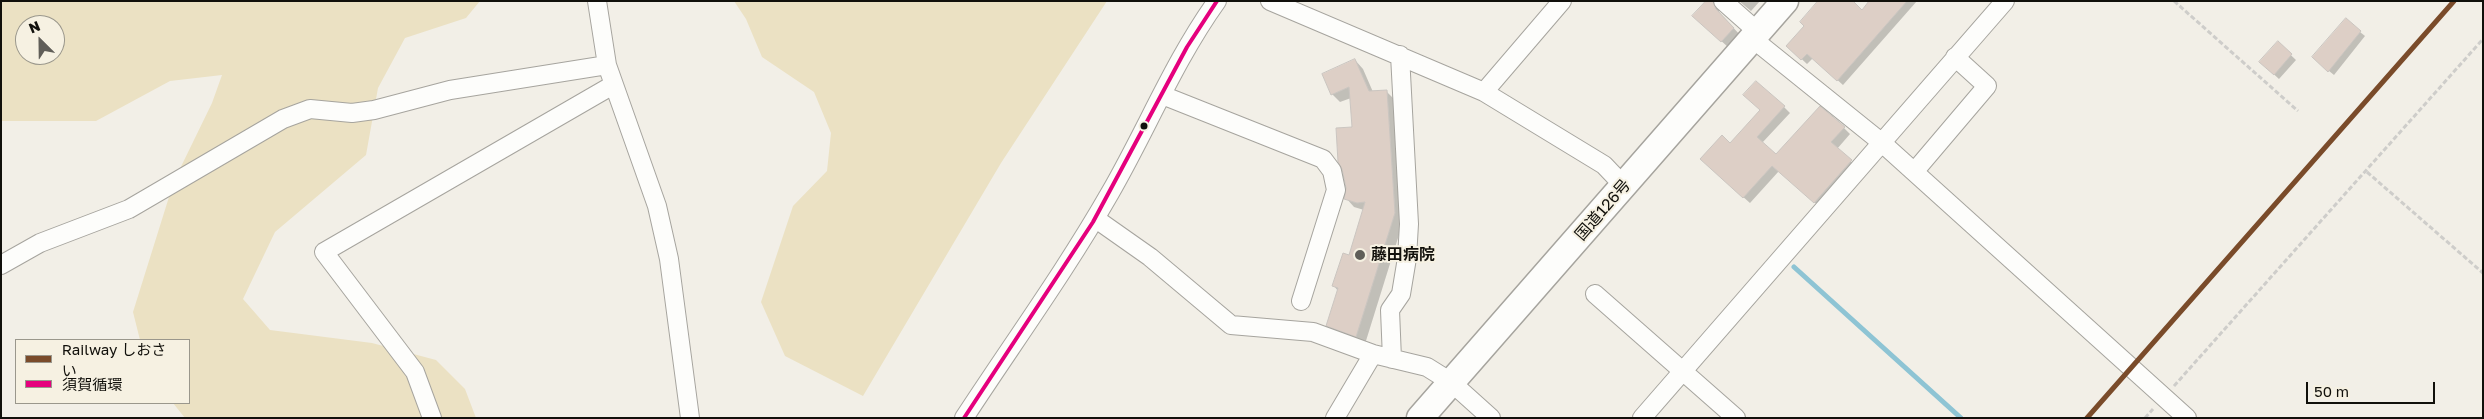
<!DOCTYPE html>
<meta charset="utf-8">
<style>
body{margin:0}
#map{position:relative;width:2484px;height:419px;overflow:hidden;background:#f2efe7;font-family:"Golos Text","Noto Sans JP",sans-serif}
canvas{display:block}
.frame{position:absolute;inset:0;border:2px solid #11100b;pointer-events:none}
.legend{position:absolute;left:15px;top:339px;width:175px;height:65px;box-sizing:border-box;background:#f6f1e2;border:1px solid #9a978c;margin:0;padding:6px 9px;list-style:none;font-size:15px;color:#11100b}
.legend li{display:flex;align-items:center;gap:10px;height:25px}
.legend b{width:25px;border:1px solid #9a978c}
.north{position:absolute;left:15px;top:15px;width:50px;height:50px;box-sizing:border-box;background:#f6f1e2;border:1px solid #9a978c;border-radius:50%;rotate:337deg;font-size:14px;font-weight:700;line-height:20px;text-align:center;color:#11100b}
.north::after{content:'';display:block;margin:auto;width:18px;height:22px;background:#605e58;clip-path:polygon(50% 0,100% 100%,50% 72%,0 100%)}
.scale{position:absolute;left:2306px;top:382px;width:129px;height:22px;box-sizing:border-box;border:2px solid #11100b;border-top:0;padding-left:6px;font-size:15px;line-height:18px;white-space:nowrap;color:#11100b;-webkit-text-stroke:4px #f6f1e2;paint-order:stroke}
</style>
<div id="map">
<canvas width="2484" height="419"></canvas>
<div class="frame"></div>
<ul class="legend">
<li><b style="height:6px;background:#7a4b2a"></b>Railway しおさい</li>
<li><b style="height:6px;background:#e5007d"></b>須賀循環</li>
</ul>
<div class="north">N</div>
<div class="scale">50 m</div>
</div>
<script>
const context = document.querySelector('canvas').getContext('2d');
context.lineJoin = 'round';
function paint(path, color) { context.fillStyle = color; context.fill(path, 'evenodd'); }
function trace(path, color, width, dash) { context.strokeStyle = color; context.lineWidth = width; context.lineCap = dash ? 'butt' : 'round'; context.setLineDash(dash || []); context.stroke(path); }
function drawText(font, color, halo, rows, align = 'center') {
  context.font = font + ' "Golos Text","Noto Sans JP",sans-serif'; context.lineWidth = 4; context.setLineDash([]); context.textBaseline = 'middle'; context.strokeStyle = halo; context.fillStyle = color; for (const [text, x, y, turn = 0] of rows) {
    context.save(); context.translate(x, y); context.rotate((+turn || 0) * Math.PI / 180); context.textAlign = isNaN(turn) ? turn : align; if (halo) context.strokeText(text, 0, 0); context.fillText(text, 0, 0); context.restore();
  }
}
paint(new Path2D(`
 M1 1H480L466 18 405 38 378 88 366 155 275 232 243 299 270 330 372 343 436 360 465 389 476 418H185L173 403H189V340H140L133 312 174 181 212 103 222 75 170 81 96 121H1ZM25 25H55V55H25Z
 M734 1H1107L1001 163 863 396 785 356 761 302 793 206 827 171 831 133 814 92 762 57 746 19Z`), '#ebe1c3');
paint(new Path2D(`
 M1707 1H1721L1719 12 1740 35 1728 47 1700 22Z
 M1739 1H1760L1751 11Z
 M1871 1H1917L1843 85 1813 58 1807 64 1793 51 1862 11Z
 M2360 32 2365 36 2334 75 2318 62Z
 M2278 43 2296 60 2279 79 2266 67Z
 M1355 60 1363 69 1373 92 1386 91 1395 100 1403 222 1365 344 1336 334 1328 325 1338 291 1334 286 1349 256 1364 210 1354 207 1346 198 1353 128 1351 98 1340 102 1332 94Z
 M1784 107 1790 113 1762 143 1776 156 1844 128 1850 134 1837 149 1857 167 1821 208 1779 171 1750 203 1707 165 1730 144Z`), '#0003');
trace(new Path2D(`
 M1794 267 1961 418`), '#8ec4d4', 5);
const building = new Path2D(`
 M1706 1H1713L1716 9 1734 28 1721 42 1692 16Z
 M1818 1H1853L1862 10 1869 1H1907L1837 81 1807 54 1801 60 1786 46 1804 26 1800 22Z
 M2346 18 2361 31 2328 72 2312 57Z
 M2278 41 2292 54 2274 75 2259 62Z
 M1355 59 1369 91 1387 90 1395 213 1356 337 1326 326 1338 288 1332 286 1343 253 1349 255 1365 202 1357 203 1344 199 1346 188 1342 169 1338 162 1336 128 1352 127 1349 87 1331 95 1322 74Z
 M1756 81 1785 106 1757 137 1776 154 1820 106 1845 127 1831 142 1852 160 1814 203 1772 166 1743 198 1700 159 1722 135 1730 143 1760 110 1743 95Z`);
paint(building, '#ddcfc6');
trace(building, '#cac5c0', 1);
const minor = new Path2D(`
 M597 1 607 65 657 206 669 259 690 418
 M1270 1 1484 92 1604 165 1624 186
 M1723 1 1758 32
 M1753 39 1881 142 2187 418
 M1484 92 1562 1
 M1162 95 1323 159 1332 171 1336 190 1301 301
 M1914 172 1987 86 1955 57
 M1096 219 1150 257 1231 325 1313 332 1373 354 1427 367 1451 382 1491 418
 M1 265 40 243 129 209 283 119 310 109 352 113 374 110 450 90 607 65
 M1595 294 1736 418
 M1392 359 1390 310 1401 294 1407 258 1409 224 1400 55
 M432 418 415 372 324 252 613 85
 M964 418C1013 343 1066 270 1110 193 1147 129 1174 61 1217 1
 M1335 418 1373 354
 M1642 418 2005 1`);
const highway = new Path2D(`
 M1420 418 1785 1`);
trace(minor, '#a6a49e', 20);
trace(highway, '#a6a49e', 29);
trace(new Path2D(`
 M2174 1 2298 111
 M2367 172 2483 273
 M2174 386 2483 39
 M2145 418 2153 409`), '#cecdca', 3, [5, 2.5]);
trace(minor, '#fdfdfb', 18);
trace(highway, '#fdfdfb', 26);
trace(new Path2D(`
 M964 418 1093 222 1187 47 1217 1`), '#e5007d', 4);
trace(new Path2D(`
 M2087 418 2454 1`), '#7a4b2a', 5);
for (const [x, y, r, color] of [
 [1144,126,4.5,"#11100b"],
 [1360,255,6,"#605e58"]
]) { const dot = new Path2D(); dot.arc(x, y, r, 0, 2 * Math.PI); context.fillStyle = color; context.fill(dot); trace(dot, '#f6f1e2', 2); }
drawText('16px', '#11100b', '#f6f1e2', [
 ["国道126号",1603,210,-49]
]);
drawText('bold 16px', '#11100b', '#f6f1e2', [
 ["藤田病院",1371,255]
], 'left');
</script>
